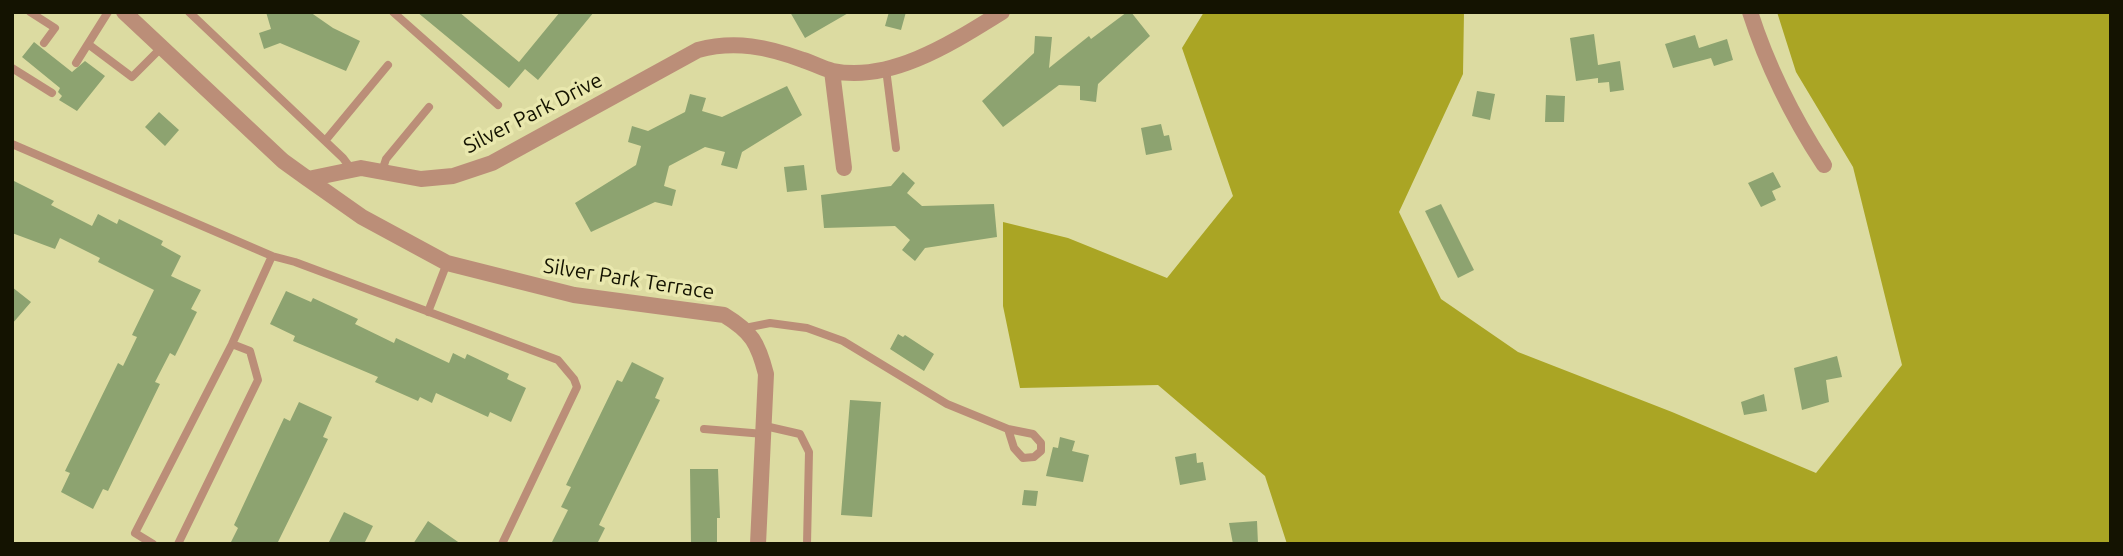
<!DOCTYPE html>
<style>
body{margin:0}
#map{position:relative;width:2123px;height:556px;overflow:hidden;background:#dcdba1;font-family:Ubuntu,sans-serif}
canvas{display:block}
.frame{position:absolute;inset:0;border:14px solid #141301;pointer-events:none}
</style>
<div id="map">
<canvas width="2123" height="556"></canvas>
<div class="frame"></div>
</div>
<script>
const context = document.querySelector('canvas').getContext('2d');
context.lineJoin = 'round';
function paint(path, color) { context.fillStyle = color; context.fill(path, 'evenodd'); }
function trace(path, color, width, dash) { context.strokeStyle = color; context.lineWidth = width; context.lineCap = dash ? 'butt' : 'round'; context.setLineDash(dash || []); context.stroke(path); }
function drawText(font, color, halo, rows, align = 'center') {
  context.font = font + ' Ubuntu,sans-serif'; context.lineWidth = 7; context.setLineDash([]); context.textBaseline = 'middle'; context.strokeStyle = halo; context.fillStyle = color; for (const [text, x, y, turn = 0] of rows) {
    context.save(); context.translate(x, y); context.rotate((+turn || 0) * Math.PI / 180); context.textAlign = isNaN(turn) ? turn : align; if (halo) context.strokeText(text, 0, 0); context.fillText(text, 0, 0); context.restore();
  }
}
paint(new Path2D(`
 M1204 12H1464L1463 74 1399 212 1441 299 1518 352 1672 412 1816 473 1902 365 1853 167 1796 72 1777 12H2111V544H1287L1265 476 1158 385 1020 388 1003 306V222L1068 238 1167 278 1233 196 1182 48Z`), '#aaa524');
paint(new Path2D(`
 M266 12H310L333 28 360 41 346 71 280 43 264 49 259 33 271 29Z
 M417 12H459L519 62 560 12H594L538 80 525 69 509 88Z
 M790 12H850L805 38Z
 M889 12H906L901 30 885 26Z
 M1127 12H1131L1150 36 1098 84 1096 102 1080 100V86L1059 85 1003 127 982 101 1034 53 1035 36 1052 37 1049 68 1089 36 1091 39Z
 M1594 34 1598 65 1620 61 1624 90 1610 92 1609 82 1598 83V78L1576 81 1570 38Z
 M1695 35 1699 48 1727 39 1733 60 1714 66 1711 58 1673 68 1665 44Z
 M34 42 72 72 85 61 105 76 77 111 59 100 62 96 58 92 60 88 22 57Z
 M787 86 802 115 742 152 737 169 721 165 725 152 705 147 669 166 664 186 676 190 672 206 655 202 591 232 575 203 636 165 641 146 628 142 632 126 648 131 685 112 690 94 706 98 702 111 722 117Z
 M1477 91 1495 94 1490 120 1472 116Z
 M1546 95 1565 96 1564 122H1545Z
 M159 112 179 130 165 146 145 127Z
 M1161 124 1164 136 1169 135 1172 150 1146 155 1141 128Z
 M804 165 807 190 787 192 784 167Z
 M903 172 915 183 907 193 922 206 994 204 997 237 925 248 915 261 902 250 910 240 895 226 824 228 821 195 891 186Z
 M1773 172 1781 187 1772 191 1776 200 1761 207 1748 183Z
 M12 180 54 201 51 205 92 226 98 214 117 224 119 219 163 241 161 245 181 256 171 276 201 290 191 309 197 312 175 356 170 353 155 382 160 384 108 491 103 489 93 509 61 492 70 473 65 471 118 363 123 366 137 337 132 335 154 290 98 262 100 258 60 238 55 249 12 233Z
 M1441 204 1474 270 1458 278 1425 211Z
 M12 287 31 302 12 324Z
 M286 291 311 302 313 298 358 319 355 324 394 343 396 338 449 363 453 353 465 359 467 354 509 374 507 379 526 388 511 422 490 412 488 417 436 393 432 403 420 397 418 401 375 382 378 377 293 341 295 336 270 324Z
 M898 334 903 337 905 335 934 354 924 371 890 349Z
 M1837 356 1842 377 1826 380 1829 402 1802 410 1794 368Z
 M632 362 664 378 655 398 660 400 599 525 605 528 597 544H551L568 510 561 507 571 487 566 485 617 380 622 382Z
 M1764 394 1767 411 1744 415 1741 402Z
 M850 400 881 402 872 517 841 515Z
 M299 402 332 417 323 437 328 439 307 483 277 544H230L238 528 234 525 284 418 290 421Z
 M1060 437 1075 441 1072 451 1089 455 1083 482 1046 476 1053 447 1058 448Z
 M1196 453 1197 463 1203 462 1206 480 1180 485 1175 457Z
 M690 469H718L720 518H717V544H691Z
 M1024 490 1038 491 1036 506 1022 505Z
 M344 512 373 526 364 544H328Z
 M428 521 461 544H413Z
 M1257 521 1258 544H1233L1229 523Z`), '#8da370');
trace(new Path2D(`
 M30 12 55 28 44 43
 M189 12 343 158 352 170
 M393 12 498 105
 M88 44 132 77 162 47
 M76 63 108 12
 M12 68 52 93
 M886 69 896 148
 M325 141 388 65
 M12 144 272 256 295 262 558 360 574 379 577 387 502 544
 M382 171 386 159 429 107
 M428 312 447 263
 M745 328 770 323 807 328 843 341 947 404 1008 429 1033 434 1041 443V451L1034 457 1023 458 1014 448 1008 429
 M765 426 800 434 809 452 807 544
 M704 429 764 434
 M153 544 135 533 232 344 272 256
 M178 544 258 380 250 351 232 344`), '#bb8e78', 8);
trace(new Path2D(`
 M124 12 283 161 308 179 361 168 421 179 453 176 492 163 698 50C735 40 768 47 803 60 813 63 823 69 833 71 892 83 955 41 1002 12
 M1750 12C1768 68 1792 116 1824 165
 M832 71 844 168
 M308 179 362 217 447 263 574 295 724 315C752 332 758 343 766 374L758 544`), '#bb8e78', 16);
drawText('21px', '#141301', '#e9e8ae', [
 ["Silver Park Drive",533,113,-27],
 ["Silver Park Terrace",629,279,9]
]);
</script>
